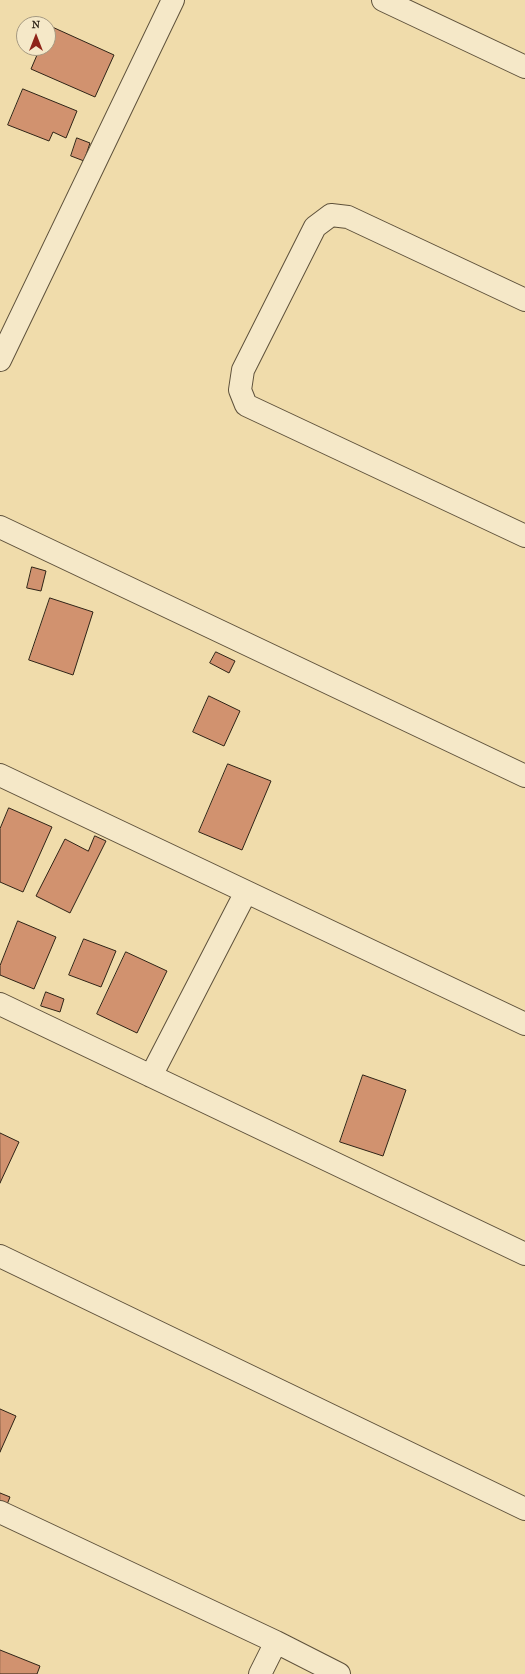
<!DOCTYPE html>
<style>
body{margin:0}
#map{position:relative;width:525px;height:1674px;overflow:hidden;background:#f0dcab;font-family:"IM FELL French Canon",serif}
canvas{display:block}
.north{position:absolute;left:16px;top:16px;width:40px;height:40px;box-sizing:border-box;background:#f5e8c8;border:1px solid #a59981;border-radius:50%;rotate:0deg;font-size:11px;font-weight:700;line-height:16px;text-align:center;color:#2e2316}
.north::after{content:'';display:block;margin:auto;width:14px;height:18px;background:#8f2418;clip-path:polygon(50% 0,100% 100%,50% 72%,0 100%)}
</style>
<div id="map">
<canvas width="525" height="1674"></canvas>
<div class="north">N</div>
</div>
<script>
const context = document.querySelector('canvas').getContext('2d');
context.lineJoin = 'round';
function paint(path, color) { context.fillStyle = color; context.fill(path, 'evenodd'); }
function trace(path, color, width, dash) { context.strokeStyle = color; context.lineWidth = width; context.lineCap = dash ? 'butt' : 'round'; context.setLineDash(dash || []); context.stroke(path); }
const building = new Path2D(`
 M50 26 114 55 95 97 31 69 40 48H48V30Z
 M23 89 77 111 66 138 53 132 49 141 8 125Z
 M77 138 90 143 84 161 71 156Z
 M32 567 46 571 41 591 27 588Z
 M50 598 93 612 73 675 29 660Z
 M216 652 235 661 229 673 210 663Z
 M209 696 240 711 224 746 193 732Z
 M228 764 271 781 242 850 199 832Z
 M9 808 52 827 23 892 0 882V829Z
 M95 836 106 841 70 913 36 896 65 839 88 851Z
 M18 921 56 937 34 989 0 975V966Z
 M84 939 116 951 101 987 69 975Z
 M126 952 167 971 137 1033 97 1014Z
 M46 992 64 999 60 1012 41 1006Z
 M363 1075 406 1090 383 1156 340 1142Z
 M0 1133 19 1142 0 1183Z
 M0 1409 16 1416 0 1452Z
 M0 1493 10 1497 6 1507 0 1505Z
 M0 1650 40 1666 37 1674H0Z`);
paint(building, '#d1926f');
trace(building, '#2e2316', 1);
const minor = new Path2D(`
 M383 0 525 67
 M525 300 348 217 331 215 315 227 243 370 240 390 246 405 525 536
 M0 360 173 0
 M0 527 525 776
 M0 775 525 1024
 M0 1004 525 1254
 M151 1076 246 892
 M0 1256 525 1509
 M0 1512 276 1642 339 1674
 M260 1674 276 1642`);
trace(minor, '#5e513b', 24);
trace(minor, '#f5e8c8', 22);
</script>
